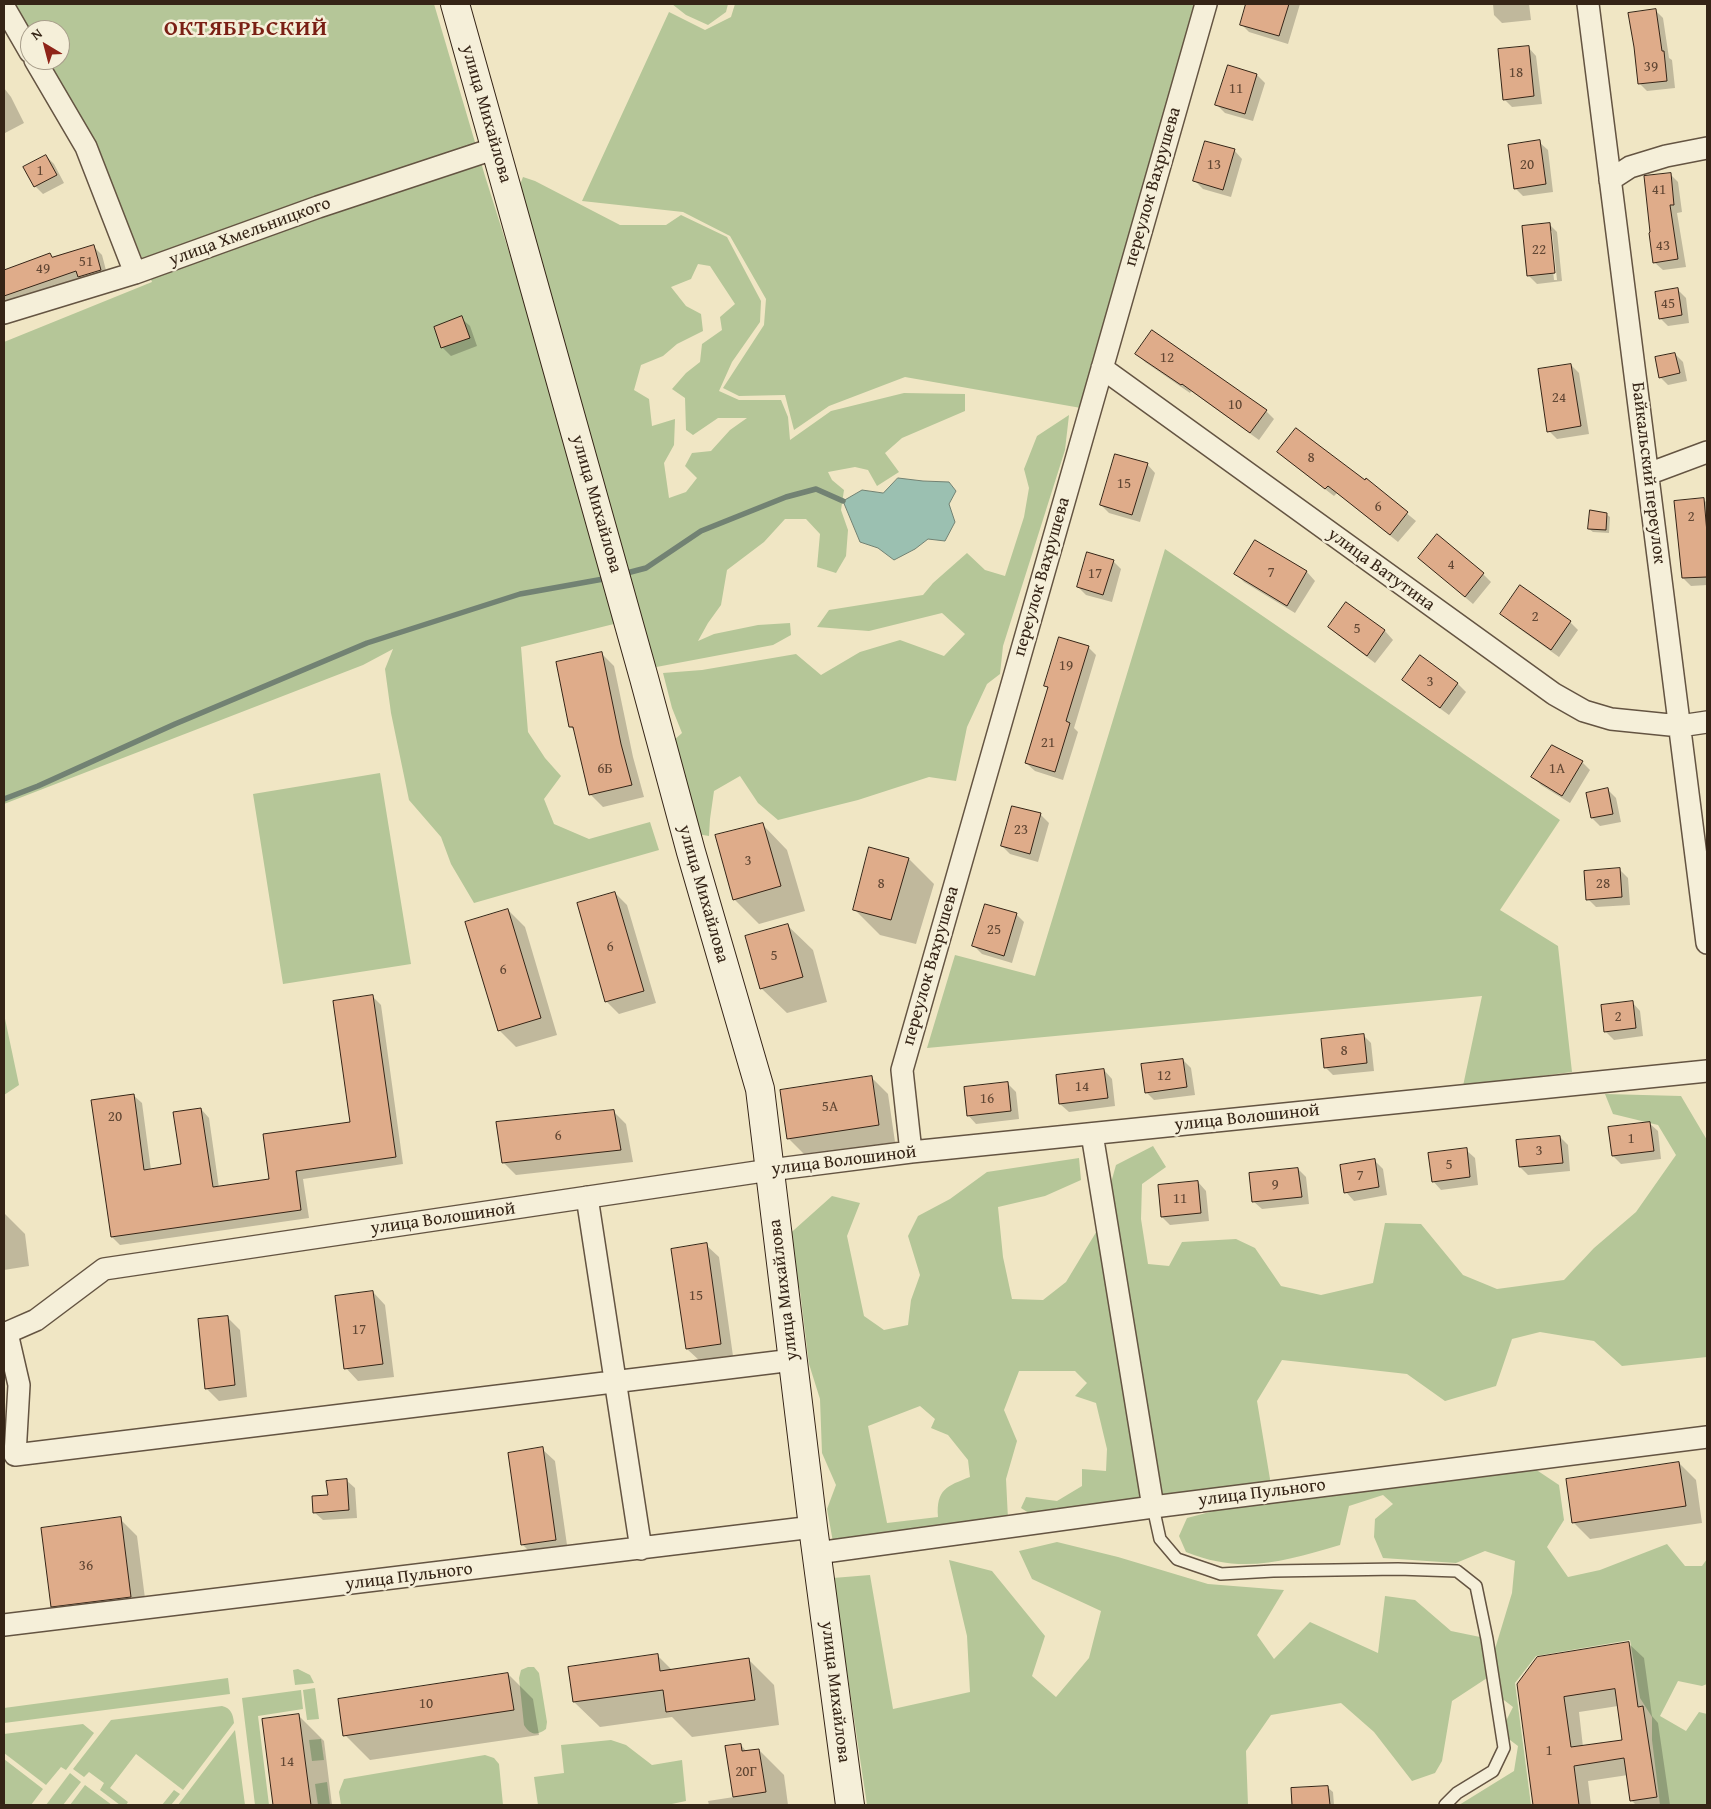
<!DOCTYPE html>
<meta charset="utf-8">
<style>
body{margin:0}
#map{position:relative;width:1711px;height:1809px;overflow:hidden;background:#f0e6c4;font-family:"Gentium Book Plus",serif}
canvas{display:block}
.frame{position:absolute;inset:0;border:5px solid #352416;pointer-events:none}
.north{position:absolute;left:20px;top:20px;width:50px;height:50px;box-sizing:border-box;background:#f5efd9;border:1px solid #a89e8b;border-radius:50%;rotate:323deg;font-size:14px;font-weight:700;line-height:20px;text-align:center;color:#352416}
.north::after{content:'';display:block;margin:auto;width:18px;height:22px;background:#8f2418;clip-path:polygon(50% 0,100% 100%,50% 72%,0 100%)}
</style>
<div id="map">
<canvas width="1711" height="1809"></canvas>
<div class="frame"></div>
<div class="north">N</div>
</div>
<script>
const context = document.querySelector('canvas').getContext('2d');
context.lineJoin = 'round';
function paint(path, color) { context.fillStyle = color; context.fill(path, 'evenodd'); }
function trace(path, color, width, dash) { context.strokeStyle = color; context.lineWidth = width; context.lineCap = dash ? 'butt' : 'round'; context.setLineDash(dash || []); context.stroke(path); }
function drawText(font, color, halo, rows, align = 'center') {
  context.font = font + ' "Gentium Book Plus",serif'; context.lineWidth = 5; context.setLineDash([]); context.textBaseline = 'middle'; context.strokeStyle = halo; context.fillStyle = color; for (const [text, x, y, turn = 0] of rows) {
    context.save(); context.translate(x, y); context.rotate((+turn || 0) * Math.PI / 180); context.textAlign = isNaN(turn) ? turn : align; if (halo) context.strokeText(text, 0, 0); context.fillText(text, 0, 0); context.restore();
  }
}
paint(new Path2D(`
 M14 4H434L485 176 598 534 622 622 521 647 528 732 545 758 561 776 544 799 554 824 589 839 650 822 659 850 474 903 451 864 441 837 409 800 391 713 385 669 393 649 363 665 4 804V342L152 282 91 135 47 60H60V30H30V32Z
 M672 4H728L726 12 708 25 686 15Z
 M735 4H1197L1081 408 905 377 829 406 794 430 785 395 739 396 723 388 764 325 766 299 730 236 683 212 582 201 669 12 705 30 731 17Z
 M523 177 535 181 620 225H666L681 215 727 237 761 301 760 322 732 362 719 391 739 400H781L788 417 790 440 831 411 904 393 965 394V411L902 438 885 453 899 472 877 486 868 470 855 467 828 472 832 480 844 490 841 510 848 530 846 556 836 573 817 567 820 534 806 519H785L764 542 727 570 721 605 708 623 698 641 714 634 758 625 790 623 791 635 773 645 651 668 518 190ZM698 264 710 266 735 304 720 317 722 330 702 344 700 362 686 373 672 389 685 398 686 430 693 435 718 418H747L730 430 711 451 692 453 685 466 697 478 686 492 669 498 664 463 674 445 675 419 652 426 649 399 634 390 641 365 663 356 677 344 703 331 701 314 686 306 671 287 691 279Z
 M1069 415 1065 450 1003 646 1000 674 987 684 967 727 956 781 929 777 858 800 778 820 758 803 740 776 714 791 710 819 709 836 697 834 673 741 682 733 672 708 663 673 702 670 796 654 821 675 860 652 900 640 944 656 965 634 942 613 869 631 817 627 829 610 923 595 933 583 967 553 985 570 1005 576 1024 517 1029 488 1024 469 1037 436Z
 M1165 549 1560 820 1500 910 1558 946 1572 1072 1463 1086 1482 996 927 1048 955 955 1035 976Z
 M380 773 411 964 283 984 253 794Z
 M4 1014 19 1085 4 1095Z
 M1605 1094 1681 1096 1707 1140V1357L1622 1366 1594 1341 1540 1332 1512 1339 1496 1386 1445 1401 1407 1374 1282 1360 1257 1401 1271 1485 1035 1517 1021 1508 1026 1497 1057 1501 1082 1486V1469L1106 1471 1107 1449 1096 1403 1075 1396 1087 1383 1075 1371H1019L1004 1410 1017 1441 1006 1479 1008 1519 833 1542 827 1509 836 1485 822 1453 820 1399 809 1364 800 1291 785 1238 832 1196 860 1203 847 1236 864 1316 884 1330 908 1325 911 1300 920 1275 908 1236 918 1216 950 1199 987 1172 1079 1158 1081 1180 1045 1196 998 1207 1003 1257 1012 1299 1043 1300 1066 1282 1098 1229 1116 1165 1153 1146 1166 1167 1142 1184 1141 1219 1148 1264 1169 1266 1182 1242 1236 1239 1255 1248 1281 1286 1321 1295 1373 1283 1385 1223 1421 1224 1463 1275 1497 1289 1564 1280 1594 1248 1636 1212 1676 1155 1658 1125 1613 1114ZM920 1406 935 1419 931 1428 948 1435 968 1460 970 1477C947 1486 936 1489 938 1517L887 1523 868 1426Z
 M1529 1465 1559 1485 1564 1520 1547 1547 1568 1577 1600 1570 1667 1544 1685 1566H1702L1707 1559V1684L1702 1686 1678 1681 1660 1716 1686 1731 1699 1712 1707 1714V1805H1660L1652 1740V1717L1640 1698 1630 1640 1536 1656 1515 1683 1531 1805H1459L1514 1771 1518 1746 1506 1737 1505 1723 1513 1707 1500 1697 1495 1649 1512 1593 1515 1561 1485 1551 1456 1563 1383 1558 1374 1537 1375 1519 1393 1504 1383 1495 1349 1506 1340 1545C1284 1561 1243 1575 1186 1552L1179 1536 1187 1518 1271 1496Z
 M1057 1542 1118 1557 1208 1584 1284 1590 1257 1635 1274 1659 1310 1622 1378 1653 1385 1596 1415 1600 1451 1631 1480 1637 1487 1678 1452 1701 1442 1761 1435 1773 1412 1781 1374 1732 1341 1703 1271 1715 1246 1751 1248 1805H867L833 1578 870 1575 893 1709 970 1692 967 1636 949 1560 992 1571 1045 1636 1032 1676 1056 1697 1089 1658 1101 1611 1032 1579 1019 1551Z
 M528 1667H534L539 1673 547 1722 546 1729C537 1736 530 1735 524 1725L519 1678 521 1670Z
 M298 1669 310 1675 314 1683 295 1685 293 1670Z
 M228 1678 230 1694 4 1723V1708Z
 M315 1688 319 1719 307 1720 303 1690Z
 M301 1690 303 1709 258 1716 269 1805H255L242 1698Z
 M222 1706C231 1708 233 1714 234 1723L183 1790 136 1754 110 1788 128 1802 126 1805H120L100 1790 104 1783 89 1772 84 1777 73 1769 111 1720Z
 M83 1724 94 1733 66 1770 61 1767 46 1785 4 1753V1734Z
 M235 1730 245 1805H178Z
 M321 1739 324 1760 312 1761 309 1740Z
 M611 1740 626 1745 652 1765 682 1760 686 1801 667 1805H538L534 1777 564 1773 561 1745Z
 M485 1755 494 1758 499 1764 503 1805H341L339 1792 344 1779Z
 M4 1759 43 1789 31 1805H4Z
 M70 1773 81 1782 63 1805H46Z
 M327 1782 330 1805H318L315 1784Z
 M85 1785 112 1805H70Z
 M174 1790 180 1794 171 1805H162Z`), '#b5c698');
const water = new Path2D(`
 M898 478 923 481 949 482 956 491 949 504 955 522 945 541 928 539 915 549 894 560 878 548 860 542 843 501 862 490 883 493Z`);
paint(water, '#9bc0b1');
trace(water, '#728273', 1);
paint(new Path2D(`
 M1247 4H1300L1288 44 1249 32 1241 24Z
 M1493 4H1529L1531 20 1502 23 1494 15Z
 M1655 10 1663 18 1669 58 1672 60 1675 88 1647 91 1639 83Z
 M1528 47 1536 56 1542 104 1512 107 1504 99Z
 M1257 75 1265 83 1253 121 1225 113 1217 105Z
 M4 88 11 97 24 123 5 133Z
 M1539 142 1548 150 1553 192 1523 196 1515 188Z
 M1234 150 1242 159 1231 197 1203 189 1195 181Z
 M46 156 54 164 64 183 43 194 35 186Z
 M1670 174 1678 182 1682 212 1677 213 1686 267 1663 270 1654 262Z
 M1549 224 1557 232 1562 281 1537 284 1529 276 1524 227ZM1549 231H1552L1557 280H1554Z
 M94 247 102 255 108 278 4 309V272L50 255 53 258Z
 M1678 290 1686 298 1689 323 1668 326 1660 318Z
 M461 318 470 326 477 346 451 356 442 347Z
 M1137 354 1266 411 1274 419 1259 440 1191 391 1190 393 1145 362Z
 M1675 354 1683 362 1687 381 1668 385 1660 377Z
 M1571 365 1579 373 1589 434 1557 439 1549 431Z
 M1279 452 1365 481 1366 480 1416 521 1398 542 1337 493 1334 496 1287 460Z
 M1147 464 1155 473 1140 522 1109 513 1101 505Z
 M1703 499 1707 503V585L1691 586 1683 578Z
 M1606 514 1610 517 1609 533 1593 532 1589 529Z
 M1255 542 1307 572 1315 581 1295 613 1244 582 1236 574Z
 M1419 558 1483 574 1491 582 1473 604Z
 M1113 561 1121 569 1112 602 1086 595 1078 587Z
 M1347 604 1385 631 1393 640 1375 663 1338 635 1329 627Z
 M1502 614 1570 622 1578 630 1559 657 1510 622Z
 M1088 647 1096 655 1074 728 1078 732 1063 780 1035 771 1026 763 1049 689 1046 685Z
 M601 653 614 666 633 757 644 797 603 807 591 795 575 731 571 727Z
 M1420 657 1458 684 1466 692 1449 715 1412 688 1403 680Z
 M1582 762 1590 770 1570 803 1541 785 1533 777Z
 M1608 790 1616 798 1621 822 1600 826 1592 818Z
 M1040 814 1049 823 1038 862 1010 854 1002 846Z
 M762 824 787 850 805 911 759 924 734 899Z
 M870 849 909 859 934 884 916 944 880 935 855 910Z
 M1620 870 1628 878 1630 905 1596 907 1588 899Z
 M615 893 627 905 656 1003 619 1014 606 1001Z
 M508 910 525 927 557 1035 516 1047 499 1030Z
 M1016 914 1024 922 1012 963 982 954 974 946Z
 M787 925 813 950 827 1002 787 1013 761 988Z
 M373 997 381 1005 403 1164 303 1179 309 1218 120 1245 112 1237 133 1095 142 1103 151 1170 182 1165 201 1109 209 1118 219 1188 270 1180 351 1123Z
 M1632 1002 1640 1011 1643 1036 1614 1040 1606 1032Z
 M1363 1035 1371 1043 1374 1071 1333 1075 1325 1067Z
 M1183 1060 1191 1068 1195 1095 1154 1100 1146 1092Z
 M1104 1070 1112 1079 1115 1106 1069 1112 1060 1104Z
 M871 1077 888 1094 895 1142 806 1156 789 1139Z
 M1008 1084 1016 1092 1019 1119 976 1124 968 1115Z
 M613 1111 626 1124 633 1162 516 1175 503 1162Z
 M1649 1123 1658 1131 1661 1159 1621 1164 1613 1156Z
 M1560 1137 1568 1145 1570 1171 1528 1175 1520 1167Z
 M1466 1150 1475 1158 1478 1185 1441 1190 1433 1181Z
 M1375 1161 1383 1169 1387 1195 1354 1201 1346 1192Z
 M1298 1169 1306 1177 1309 1204 1262 1209 1253 1201Z
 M1198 1182 1206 1191 1209 1221 1170 1225 1162 1217Z
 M4 1213 25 1234 29 1266 4 1270Z
 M706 1245 719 1257 733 1356 700 1361 687 1349Z
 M373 1292 385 1305 394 1377 358 1381 346 1368Z
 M227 1317 240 1330 247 1397 219 1401 206 1388Z
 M542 1449 555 1461 568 1552 535 1557 522 1544Z
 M1679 1463 1696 1480 1702 1523 1590 1539 1573 1522Z
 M346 1480 355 1488 357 1518 323 1520 314 1512 329 1496Z
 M120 1519 137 1536 147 1614 69 1623 52 1606Z
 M1628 1643 1644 1658 1652 1716 1658 1723 1670 1805H1636L1632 1801 1628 1775 1588 1781 1591 1805H1534L1518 1684ZM1618 1706 1624 1741 1583 1747 1579 1712Z
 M658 1656 672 1670 749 1660 774 1685 779 1725 692 1737 672 1717 600 1727 574 1702 570 1668Z
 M508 1674 533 1699 539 1735 370 1760 345 1735Z
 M299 1716 324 1741 332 1805H275L263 1720Z
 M741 1745 747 1752 759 1750 784 1775 788 1805H709L708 1801 734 1797 727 1747Z
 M1327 1787 1333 1792 1334 1805H1294L1292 1789Z`), '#0003');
trace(new Path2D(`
 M623 574 646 568 701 531 786 497 816 489 843 501
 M4 799 38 786 175 724 367 643 520 594 609 578`), '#728273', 5.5);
const building = new Path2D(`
 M1246 4H1289L1279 36 1240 25Z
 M1656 9 1662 51H1664L1667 81 1638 84 1634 47 1628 13Z
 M1529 46 1534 96 1503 100 1498 49Z
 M1228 65 1257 74 1245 114 1215 105Z
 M1540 140 1546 184 1514 189 1508 145Z
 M1205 141 1235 149 1223 190 1193 181Z
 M46 155 57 175 34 187 23 167Z
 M1671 173 1674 205H1670L1678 259 1653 263 1649 233 1650 232 1644 176Z
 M1550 223 1555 273 1527 276 1522 226Z
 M94 245 101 270 78 277 76 271 4 296V270L50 253 52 257Z
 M1678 288 1682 315 1659 319 1655 292Z
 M462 316 470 338 441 348 434 327Z
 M1152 330 1267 410 1250 433 1182 384 1181 385 1135 354Z
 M1675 353 1680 373 1659 378 1655 357Z
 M1571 364 1581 426 1547 432 1538 369Z
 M1296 428 1365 480 1366 478 1408 512 1390 535 1328 486 1325 489 1277 452Z
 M1115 454 1148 463 1132 515 1100 505Z
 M1704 498 1707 533V577L1682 578 1674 501Z
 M1590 510 1607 513 1606 530 1588 529Z
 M1437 534 1484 573 1465 597 1418 558Z
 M1255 540 1307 571 1287 606 1234 574Z
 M1087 552 1114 560 1103 595 1077 587Z
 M1520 585 1571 621 1551 650 1500 614Z
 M1346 602 1385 630 1367 656 1328 627Z
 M1059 637 1089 646 1066 721 1070 723 1055 772 1025 763 1048 687 1044 686Z
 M602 652 621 744 632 785 589 795 573 727H569L556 662Z
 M1420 655 1458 683 1440 708 1402 680Z
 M1552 745 1583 761 1562 796 1531 777Z
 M1608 788 1613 814 1591 818 1586 793Z
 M1012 806 1041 813 1030 854 1001 846Z
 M763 823 781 886 733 900 715 835Z
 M869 847 909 858 891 920 853 910Z
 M1620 868 1622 897 1586 900 1584 871Z
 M615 892 644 991 605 1002 577 903Z
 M985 904 1017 913 1004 956 972 946Z
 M508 909 541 1018 498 1031 465 922Z
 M788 924 803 977 760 989 745 936Z
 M373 995 396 1157 296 1171 301 1210 111 1237 91 1100 134 1094 144 1170 181 1164 173 1112 201 1108 213 1187 269 1179 263 1134 350 1122 333 1001Z
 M1633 1001 1636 1028 1604 1032 1601 1005Z
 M1364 1034 1367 1063 1324 1068 1321 1039Z
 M1183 1059 1187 1087 1145 1093 1141 1064Z
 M1104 1069 1108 1098 1059 1104 1056 1075Z
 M872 1076 879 1125 787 1139 780 1090Z
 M1008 1082 1011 1111 967 1116 964 1087Z
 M614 1110 621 1150 502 1163 496 1122Z
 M1650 1122 1654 1151 1612 1156 1608 1127Z
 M1560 1136 1563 1163 1519 1167 1516 1140Z
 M1467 1148 1470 1177 1432 1182 1428 1153Z
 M1375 1159 1379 1187 1344 1193 1340 1165Z
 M1298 1168 1302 1197 1252 1202 1249 1173Z
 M1198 1181 1201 1213 1161 1217 1158 1185Z
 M707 1243 721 1344 686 1349 671 1249Z
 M373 1291 383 1364 344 1369 335 1296Z
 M228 1316 235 1385 205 1389 198 1319Z
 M543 1447 556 1540 521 1545 508 1453Z
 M1679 1462 1686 1506 1572 1523 1566 1479Z
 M347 1479 349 1510 313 1513 312 1496 328 1495 326 1481Z
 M121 1517 131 1597 51 1607 41 1528Z
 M1629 1642 1638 1707 1643 1706 1657 1797 1630 1801 1624 1758 1574 1766 1579 1805H1533L1517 1684 1537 1657ZM1615 1689 1622 1740 1571 1747 1564 1697Z
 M658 1654 660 1671 749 1658 755 1700 666 1712 663 1690 573 1702 568 1667Z
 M508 1673 514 1710 343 1736 338 1699Z
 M299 1714 311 1805H273L262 1719Z
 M741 1744 742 1751 759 1749 766 1792 733 1797 725 1746Z
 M1328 1786 1330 1805H1292L1291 1788Z`);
paint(building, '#dfac8a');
trace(building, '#352416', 1);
const lane = new Path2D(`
 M1153 1507 1160 1539 1177 1559 1221 1574 1273 1571 1398 1569 1457 1571 1476 1586 1487 1639 1504 1748 1493 1771 1457 1793 1445 1805`);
const street = new Path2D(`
 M1588 4 1707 943
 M4 7 30 52
 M35 60 86 147 135 273
 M1610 180 1630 167 1666 156 1707 148
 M4 313 135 273 318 207 496 148
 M1102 368 1554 694 1584 711 1611 719 1680 726 1707 722
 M1648 474 1707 452
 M1092 1134 1153 1507
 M911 1152 902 1070 1206 4
 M587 1197 641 1549
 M7 1333 19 1385 15 1455 793 1360
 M4 1334 36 1320 104 1269 770 1170 911 1152 1707 1071
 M817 1553 1153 1507 1707 1437
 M4 1625 813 1527`);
const secondary = new Path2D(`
 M455 4 644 678 691 852 760 1089 813 1527 850 1805`);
trace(lane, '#645442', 14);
trace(street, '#645442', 24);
trace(secondary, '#352416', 30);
trace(lane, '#f5efd9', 11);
trace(street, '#f5efd9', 21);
trace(secondary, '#f5efd9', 28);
drawText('15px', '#604633', null, [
 ["39",1651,67],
 ["18",1516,73],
 ["11",1236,89],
 ["13",1214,165],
 ["20",1527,165],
 ["1",40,171],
 ["41",1659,190],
 ["43",1663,246],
 ["22",1539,250],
 ["51",86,262],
 ["49",43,269],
 ["45",1668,304],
 ["12",1167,358],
 ["24",1559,398],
 ["10",1235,405],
 ["8",1311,458],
 ["15",1124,484],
 ["6",1378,507],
 ["2",1691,517],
 ["4",1451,565],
 ["7",1271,573],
 ["17",1095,574],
 ["2",1535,617],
 ["5",1357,629],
 ["19",1066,666],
 ["3",1430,682],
 ["21",1048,743],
 ["6Б",605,769],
 ["1А",1557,769],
 ["23",1021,830],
 ["3",748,861],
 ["8",881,884],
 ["28",1603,884],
 ["25",994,930],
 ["6",610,947],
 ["5",774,956],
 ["6",503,970],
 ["2",1618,1017],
 ["8",1344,1051],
 ["12",1164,1076],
 ["14",1082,1087],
 ["16",987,1099],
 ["5А",830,1107],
 ["20",115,1117],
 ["6",558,1136],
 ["1",1631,1139],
 ["3",1539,1151],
 ["5",1449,1165],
 ["7",1360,1176],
 ["9",1275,1185],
 ["11",1180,1199],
 ["15",696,1296],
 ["17",359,1330],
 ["36",86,1566],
 ["10",426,1704],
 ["1",1549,1751],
 ["14",287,1762],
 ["20Г",746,1772]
]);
drawText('18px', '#352416', '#f5efd9', [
 ["улица Михайлова",486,114,74],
 ["переулок Вахрушева",1153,187,-74],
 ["улица Хмельницкого",250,232,-20],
 ["Байкальский переулок",1648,473,83],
 ["улица Михайлова",596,504,74],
 ["улица Ватутина",1381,570,36],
 ["переулок Вахрушева",1042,577,-74],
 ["улица Михайлова",703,894,74],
 ["переулок Вахрушева",931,966,-74],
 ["улица Волошиной",1247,1118,-6],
 ["улица Волошиной",844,1161,-7],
 ["улица Волошиной",443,1219,-8],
 ["улица Михайлова",784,1290,-97],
 ["улица Пульного",1262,1493,-7],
 ["улица Пульного",409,1577,-7],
 ["улица Михайлова",835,1692,83]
]);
context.letterSpacing = '1px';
drawText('bold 22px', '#7a1f14', '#f5efd9', [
 ["ОКТЯБРЬСКИЙ",246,29]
]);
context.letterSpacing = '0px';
</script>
